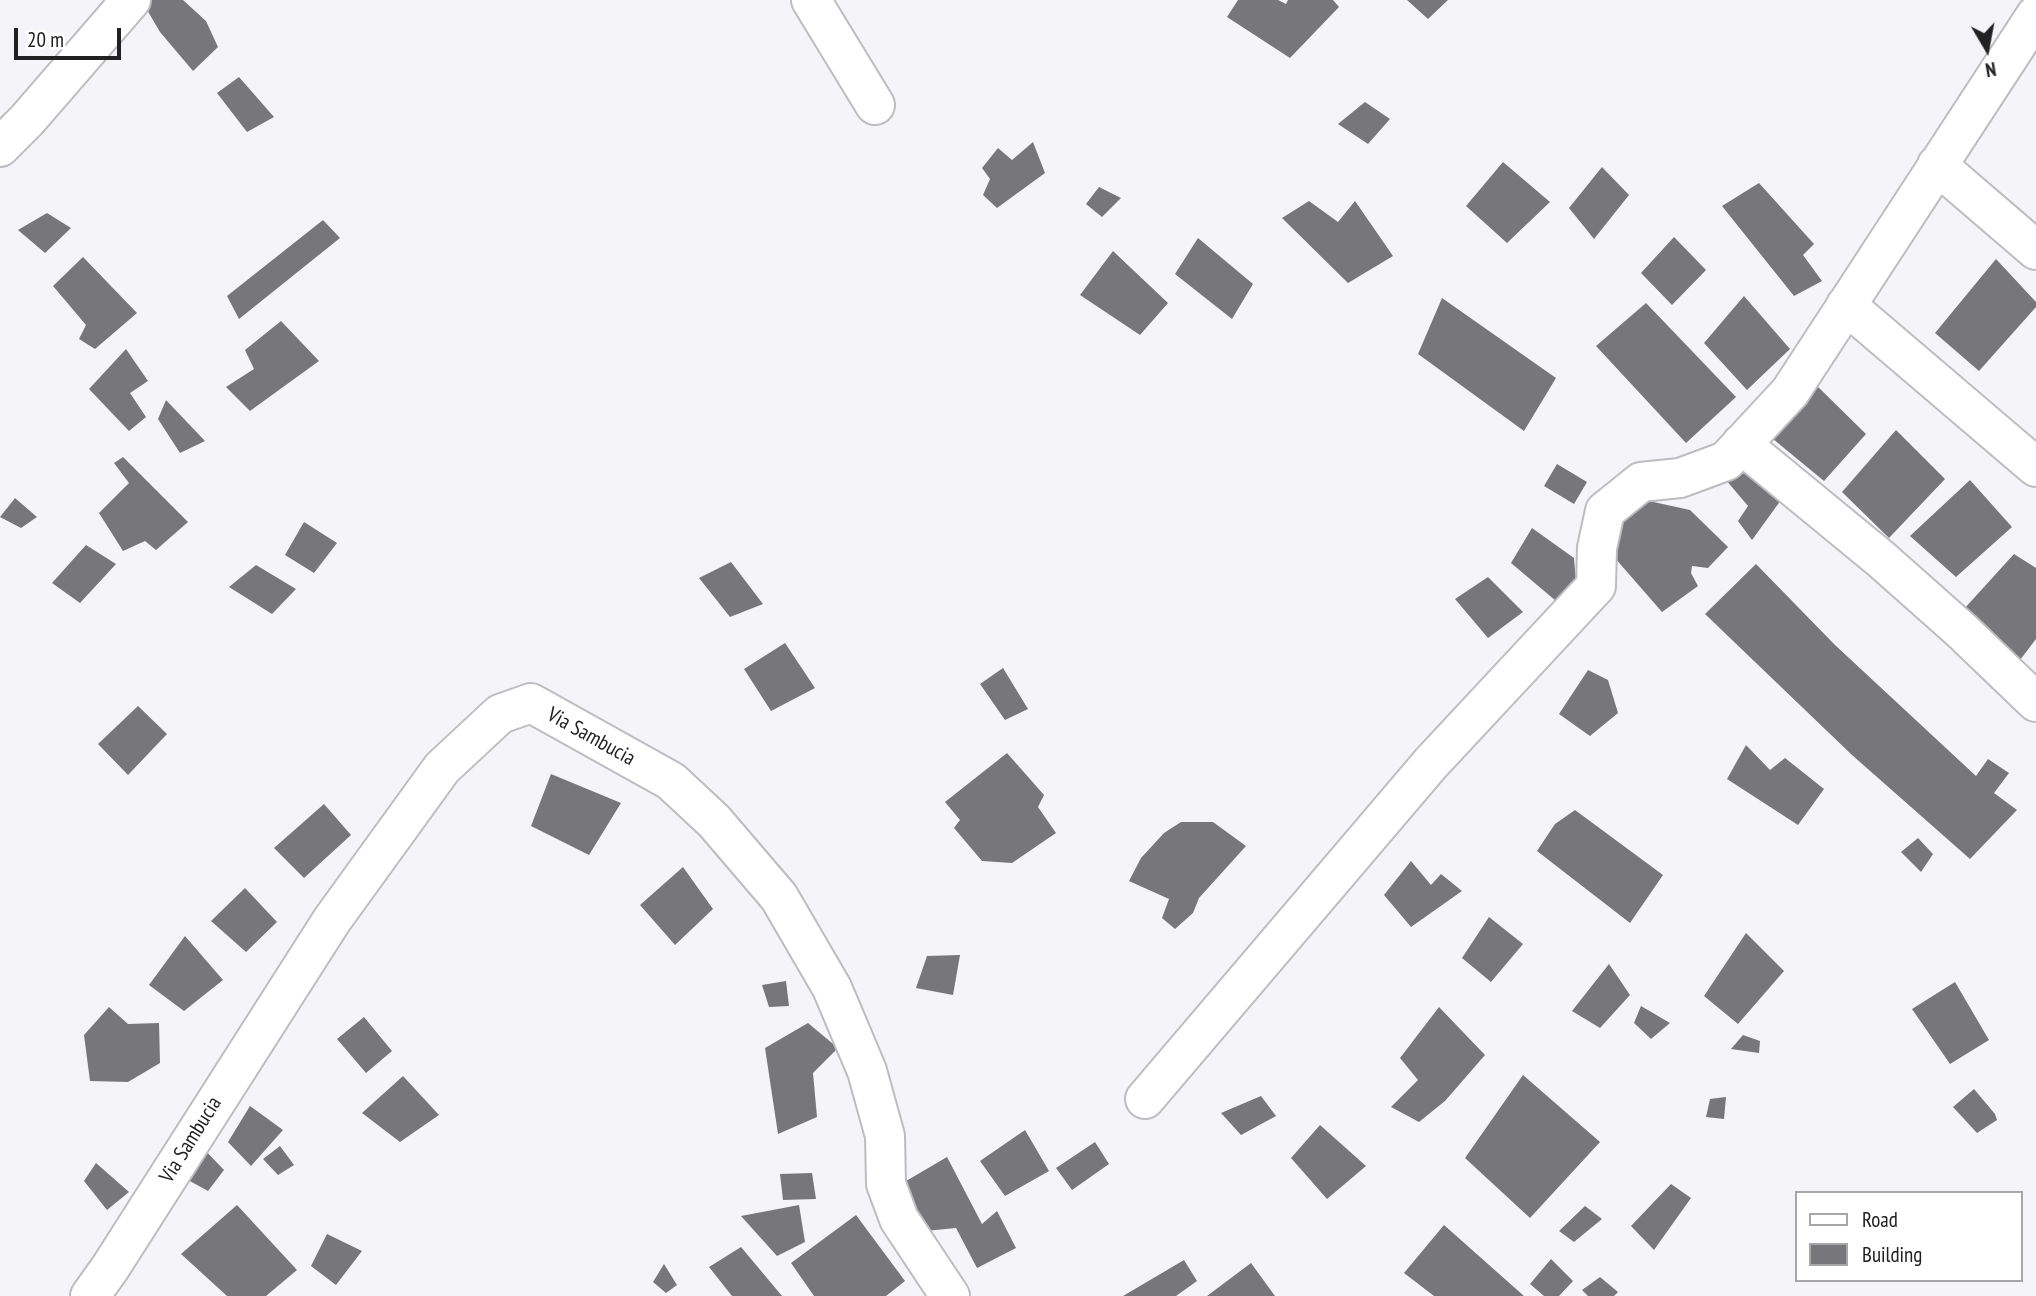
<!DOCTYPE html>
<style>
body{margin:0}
#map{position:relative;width:2036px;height:1296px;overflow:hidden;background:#f5f4f8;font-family:"PT Sans Narrow",sans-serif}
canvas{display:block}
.legend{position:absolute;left:1795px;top:1191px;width:228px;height:91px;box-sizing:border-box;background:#fff;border:2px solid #a6a6a7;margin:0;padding:9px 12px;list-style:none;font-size:21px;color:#212122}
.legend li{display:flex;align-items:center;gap:14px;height:35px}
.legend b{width:35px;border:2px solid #a6a6a7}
.north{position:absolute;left:1952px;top:14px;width:70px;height:70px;-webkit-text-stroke:5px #fff;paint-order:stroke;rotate:170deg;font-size:19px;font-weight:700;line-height:28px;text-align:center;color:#212122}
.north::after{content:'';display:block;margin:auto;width:24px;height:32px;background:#212122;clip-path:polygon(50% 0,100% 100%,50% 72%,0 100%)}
.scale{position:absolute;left:14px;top:28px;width:107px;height:32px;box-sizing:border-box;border:4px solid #212122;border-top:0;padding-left:9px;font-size:21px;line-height:24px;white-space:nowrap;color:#212122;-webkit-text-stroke:5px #fff;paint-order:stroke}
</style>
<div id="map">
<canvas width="2036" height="1296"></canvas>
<ul class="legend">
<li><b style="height:9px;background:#fff"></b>Road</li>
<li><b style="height:19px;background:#77767a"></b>Building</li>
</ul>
<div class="north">N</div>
<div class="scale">20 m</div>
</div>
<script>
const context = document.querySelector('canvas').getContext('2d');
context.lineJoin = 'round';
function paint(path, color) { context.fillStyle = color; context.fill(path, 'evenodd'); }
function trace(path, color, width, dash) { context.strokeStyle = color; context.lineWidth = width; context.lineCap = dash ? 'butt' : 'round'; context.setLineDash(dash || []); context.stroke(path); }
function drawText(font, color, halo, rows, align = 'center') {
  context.font = font + ' "PT Sans Narrow",sans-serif'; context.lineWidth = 5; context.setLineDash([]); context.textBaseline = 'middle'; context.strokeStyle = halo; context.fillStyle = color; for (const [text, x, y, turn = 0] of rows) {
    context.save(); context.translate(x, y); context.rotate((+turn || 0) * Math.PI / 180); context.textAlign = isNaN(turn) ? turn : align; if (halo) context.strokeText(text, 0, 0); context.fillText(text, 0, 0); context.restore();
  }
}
paint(new Path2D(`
 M146 0H183L206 21 218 47 193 71 160 32 143 3Z
 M1238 0H1278L1286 4 1288 0H1333L1339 7 1290 58 1227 17Z
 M1407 0H1448L1428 19Z
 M239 77 274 117 247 132 217 93Z
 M1365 102 1390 119 1368 144 1338 124Z
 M1033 142 1045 173 997 208 983 195 990 179 982 168 998 148 1012 160Z
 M1503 162 1550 202 1507 243 1466 206Z
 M1602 167 1629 195 1594 239 1569 208Z
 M1759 183 1814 244 1803 255 1822 281 1794 296 1722 206Z
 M1099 187 1121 198 1102 217 1086 204Z
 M1309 201 1338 222 1355 201 1393 256 1348 283 1282 218Z
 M47 213 71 228 45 253 18 230Z
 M323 220 340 238 239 319 227 296Z
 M1674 237 1706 270 1672 305 1641 273Z
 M1198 238 1253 284 1232 319 1175 274Z
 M1113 251 1168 303 1140 335 1080 295Z
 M83 257 137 313 95 349 79 339 86 325 53 286Z
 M1996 259 2036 302V307L1979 371 1935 333Z
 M1744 296 1790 349 1747 390 1704 343Z
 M1442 298 1556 378 1524 431 1418 354Z
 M1646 303 1736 397 1686 443 1596 346Z
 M281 321 319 361 250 411 226 387 254 369 245 350Z
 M126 349 148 381 130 393 146 417 129 431 89 389Z
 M1812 381 1866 434 1824 481 1767 434Z
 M166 400 205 441 180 453 158 419Z
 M1896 430 1945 479 1889 538 1842 492Z
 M123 457 188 522 156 550 145 541 123 551 99 513 129 483 114 463Z
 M1557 464 1587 482 1574 504 1544 486Z
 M1750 471 1781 500 1752 540 1738 521 1748 506 1726 480Z
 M1970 480 2012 527 1956 577 1910 536Z
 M15 498 37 517 21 528 0 517Z
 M1640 499 1690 510 1728 547 1708 568 1692 566 1691 573 1698 586 1662 612 1608 550 1615 525Z
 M304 522 337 543 314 573 285 555Z
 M1532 528 1574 558 1576 582 1556 601 1511 563Z
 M86 545 116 564 80 603 52 583Z
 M2014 554 2036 568V639L2020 660 1964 609Z
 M731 562 763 604 730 617 699 578Z
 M1756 564 1835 645 1976 776 1988 759 2009 773 1994 793 2017 810 1970 859 1852 755 1705 614Z
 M256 565 296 589 272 614 229 587Z
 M1488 577 1523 612 1488 638 1455 599Z
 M785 643 815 688 771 711 744 669Z
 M1003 668 1028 709 1005 720 980 684Z
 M1588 670 1608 680 1618 713 1590 736 1559 714Z
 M138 706 167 734 128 775 98 744Z
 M1746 745 1770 770 1785 758 1824 789 1798 825 1727 779Z
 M1007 753 1044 795 1038 807 1056 833 1012 863 982 861 954 828 960 820 945 802Z
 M551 774 621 803 589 855 531 826Z
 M324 804 351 835 304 878 274 848Z
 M1575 810 1663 875 1630 923 1537 851 1555 824Z
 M1181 822H1213L1246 846 1199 898 1193 913 1175 929 1162 918 1169 899 1129 881 1141 858 1164 833Z
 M1918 838 1933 854 1921 872 1901 852Z
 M1411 861 1431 885 1441 874 1462 891 1411 927 1384 895Z
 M683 867 713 909 675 945 640 905Z
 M245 888 277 922 246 952 211 921Z
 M1489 917 1523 944 1491 982 1462 958Z
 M1746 933 1784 971 1738 1024 1704 996Z
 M185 936 223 980 184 1011 149 985Z
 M960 955 953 995 916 988 927 956Z
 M1609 964 1630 995 1600 1028 1572 1011Z
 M786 981 789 1006 769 1007 762 985Z
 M1955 982 1989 1040 1950 1064 1912 1009Z
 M1641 1006 1670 1023 1651 1039 1634 1023Z
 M109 1007 128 1024 159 1023 160 1063 128 1082 90 1081 84 1035Z
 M1439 1007 1485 1055 1445 1101 1419 1122 1391 1107 1418 1080 1400 1058Z
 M364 1017 392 1051 366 1073 337 1039Z
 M808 1023 838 1048 813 1073 817 1117 778 1134 765 1048Z
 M1743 1035 1760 1041 1759 1053 1731 1049Z
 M1523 1075 1600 1142 1530 1218 1465 1158Z
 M403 1076 439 1115 400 1142 362 1113Z
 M1974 1089 1995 1114 1997 1120 1977 1133 1953 1107Z
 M1261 1096 1276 1116 1241 1135 1221 1113Z
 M1726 1097 1724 1119 1706 1117 1710 1099Z
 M250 1106 283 1130 251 1166 228 1142Z
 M1320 1125 1366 1166 1327 1199 1291 1158Z
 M1025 1130 1049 1171 1005 1196 980 1161Z
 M1095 1142 1109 1164 1072 1190 1056 1168Z
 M201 1146 224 1170 208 1191 188 1180Z
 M280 1146 294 1165 278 1175 263 1159Z
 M947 1157 982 1224 997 1211 1016 1248 977 1268 956 1228 925 1231 901 1184Z
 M96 1163 129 1192 107 1210 84 1181Z
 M812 1173 816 1199 783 1200 780 1174Z
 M1671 1184 1691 1198 1654 1250 1631 1226Z
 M237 1205 297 1270 266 1296H227L181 1254Z
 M799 1205 805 1242 777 1256 741 1216Z
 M1585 1206 1602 1219 1574 1242 1559 1231Z
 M856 1215 905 1281 886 1296H814L791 1263Z
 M1444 1225 1524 1296H1434L1404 1273Z
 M327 1234 362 1251 336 1285 311 1266Z
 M741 1247 782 1296H732L709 1267Z
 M1551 1259 1573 1281 1559 1296H1544L1530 1284Z
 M1184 1260 1197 1281 1176 1296H1123Z
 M1251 1263 1275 1296H1207Z
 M664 1264 677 1285 666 1293 653 1282Z
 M1600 1277 1618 1292 1614 1296H1588L1582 1290Z`), '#77767a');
const minor = new Path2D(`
 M811 0 875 105
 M0 147 27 120 131 0
 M1937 165 2036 250
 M1846 305 2036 467
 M1741 444 1882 560 1962 631 2036 702
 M1145 1099 1431 763 1596 586 1597 548 1605 511 1641 482 1680 478 1726 461 1790 392 2036 15
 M90 1296 110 1268 332 920 442 768 500 714 531 703 671 781 714 821 779 897 832 988 867 1071 885 1136 886 1184 899 1219 950 1296`);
trace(minor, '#bdbcc0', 42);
trace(minor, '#fff', 38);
drawText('21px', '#212122', '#fff', [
 ["Via Sambucia",591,737,29],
 ["Via Sambucia",191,1140,-58]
]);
</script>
